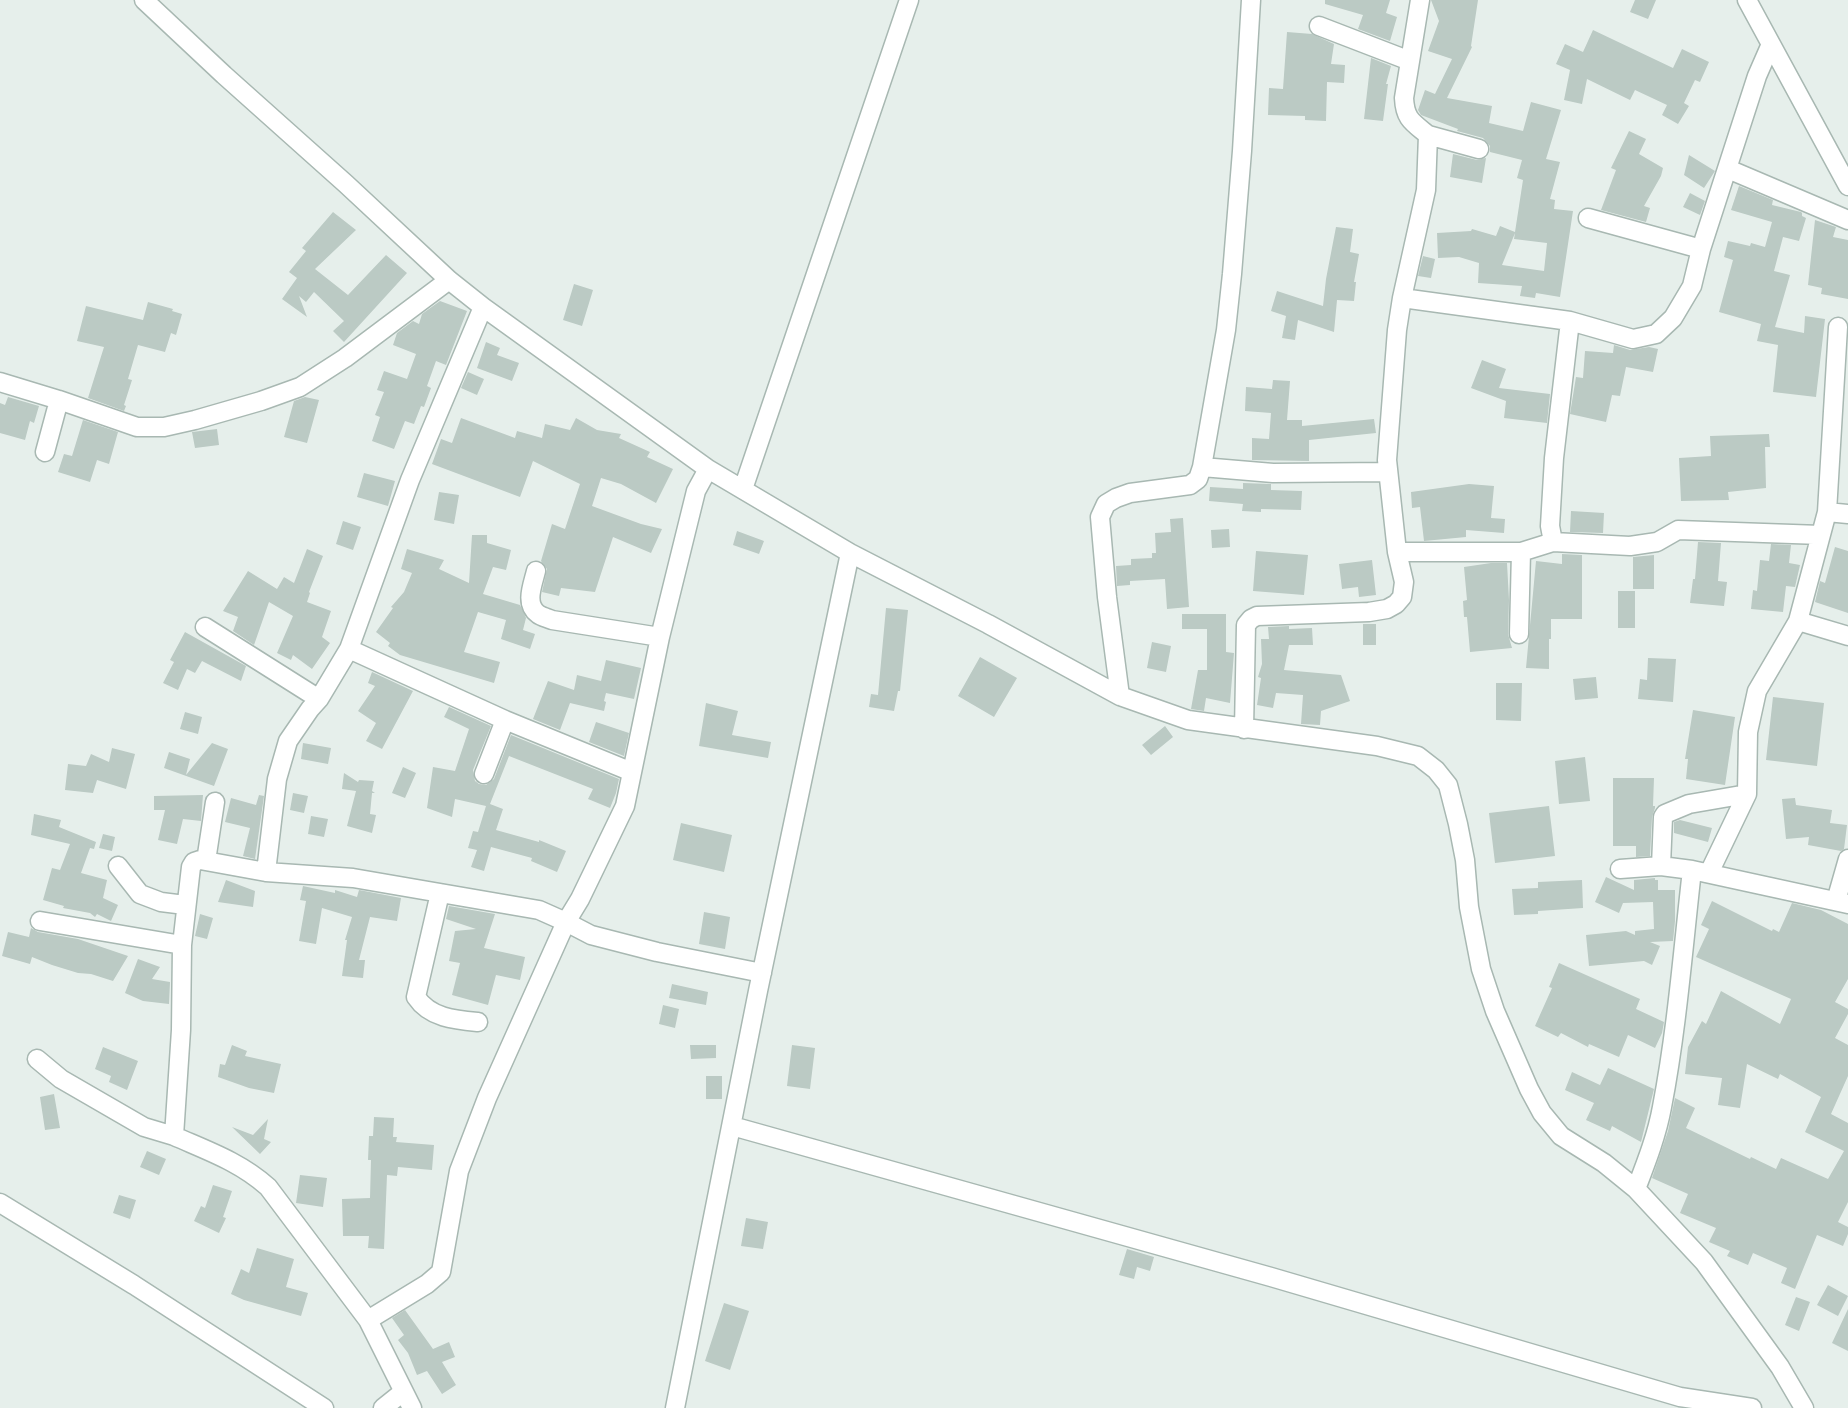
<!DOCTYPE html>
<style>
body{margin:0}
canvas{display:block;background:#e6efeb}
</style>
<canvas width="1848" height="1408"></canvas>
<script>
const context = document.querySelector('canvas').getContext('2d');
context.lineJoin = 'round';
function paint(path, color) { context.fillStyle = color; context.fill(path, 'evenodd'); }
function trace(path, color, width, dash) { context.strokeStyle = color; context.lineWidth = width; context.lineCap = dash ? 'butt' : 'round'; context.setLineDash(dash || []); context.stroke(path); }
paint(new Path2D(`
 M1325 0H1390L1386 13 1397 17 1390 41 1358 29 1363 15 1325 4Z
 M1431 0H1478L1471 46 1472 47 1447 98 1492 106 1489 123 1523 131 1531 102 1561 110 1546 159 1560 162 1550 199 1555 200 1554 209 1573 211 1560 297 1536 293 1535 298 1520 296 1522 286 1478 283 1479 263 1459 257 1438 258 1437 233 1471 231 1472 229 1496 236 1500 226 1515 232 1523 180 1517 178 1522 160 1490 152V146L1483 138 1457 131 1458 129 1421 115 1418 110 1425 90 1435 94 1452 59 1428 51 1439 21ZM1515 233 1514 239 1547 243 1544 271 1502 265Z
 M1635 0H1656L1648 19 1630 12Z
 M1593 30 1673 68 1682 49 1709 62 1700 82 1695 80 1684 103 1689 106 1678 124 1662 115 1667 105 1635 90 1630 100 1587 79 1582 104 1564 100 1570 70 1556 64 1565 44 1583 52Z
 M1287 32 1312 34 1334 44 1331 64 1345 65 1344 83 1327 82 1326 121 1305 120V116L1268 115 1269 88 1283 89Z
 M1371 58 1391 66 1386 84H1388L1383 121 1364 119Z
 M1629 131 1646 139 1639 154 1663 168 1661 176 1644 206 1650 208 1646 222 1601 210 1616 170 1611 168Z
 M1453 154 1477 160 1486 158 1482 183 1450 177Z
 M1689 155 1715 171 1704 188 1684 175Z
 M1739 186 1773 200 1772 205 1801 212 1802 213V216L1806 218 1799 241 1783 237 1774 271 1790 275 1775 327 1804 333 1805 316 1825 319 1816 397 1773 392 1778 345 1757 341 1761 324 1719 312 1733 260 1724 257 1728 241 1750 246 1751 243 1765 247 1772 222 1731 210Z
 M1690 193 1705 201 1700 215 1683 207Z
 M333 212 356 230 315 269 348 295 386 255 407 273 344 342 333 331 344 321 314 292 306 302 299 296 307 317 282 299 297 278 289 272 306 251 302 248Z
 M1815 220 1836 227 1833 237 1848 240V299L1821 294 1822 288 1808 285Z
 M1336 227 1353 229 1350 252 1359 254 1354 282H1356L1354 301 1337 300 1334 332 1298 320 1295 340 1282 338 1286 316 1271 311 1277 291 1323 306 1326 279Z
 M1423 256 1435 259 1431 278 1418 276Z
 M574 284 593 290 582 326 563 320Z
 M440 301 467 311 446 365 436 361 427 386 431 388 424 407 421 406 414 424 405 421 394 449 372 441 380 417 375 415 384 392 377 390 384 371 407 379 416 354 393 345 397 333 413 321 419 324 422 314Z
 M148 302 173 309 172 311 182 314 176 335 171 333 165 352 138 345 128 379 132 380 124 405 126 406 124 411 88 398 104 347 77 341 86 306 143 320Z
 M486 342 500 348 497 355 519 363 512 381 477 368Z
 M1614 345 1630 350 1649 347 1658 349 1653 372 1626 367 1620 396 1612 395 1606 422 1570 414 1576 377 1583 378 1585 351 1613 353Z
 M1482 360 1506 369 1499 388 1550 394 1547 423 1504 418 1506 401 1471 388Z
 M468 372 484 379 477 395 461 388Z
 M1273 380 1290 381 1287 420H1302V426L1374 419 1376 433 1309 440V461L1252 460V438L1269 439 1271 413 1245 411 1246 387 1272 389Z
 M8 397 39 406 34 423 30 421 25 440 0 433V403L5 405Z
 M305 397 319 400 307 443 284 437 294 401Z
 M461 418 515 438 517 431 542 438 545 424 570 430 576 418 597 430 621 434 619 438 650 452 647 457 673 469 656 503 621 484 601 478 592 506 641 524 662 529 651 553 613 537 595 592 561 588 559 596 542 592 547 569 541 561 552 524 565 529 580 484 533 461 520 497 432 464 441 439 452 443Z
 M83 420 118 432 109 464 97 460 90 482 58 472 64 454 72 456Z
 M217 429 219 445 195 448 192 432Z
 M1769 434 1770 447H1765L1766 488 1728 492 1729 500 1681 501 1679 458 1711 456 1710 436Z
 M364 473 395 481 388 506 357 497Z
 M1243 483 1271 484V490L1302 491 1301 510 1261 509V512L1242 511 1243 504 1209 501 1210 487 1243 489Z
 M1469 484 1494 486 1491 518 1505 519 1504 533 1466 530V537L1424 541 1420 507 1412 508 1411 492Z
 M439 492 459 495 454 524 434 520Z
 M1571 511 1604 513 1603 533 1570 532Z
 M1183 518 1189 607 1167 609 1165 579 1130 581V585L1117 586 1116 566 1131 565V559L1152 558V553H1156L1155 533 1171 532 1170 519Z
 M343 521 361 527 353 550 336 544Z
 M1229 529 1230 547 1212 548 1211 530Z
 M737 531 764 541 759 554 733 545Z
 M472 535H487V543L511 550 506 570 493 567 483 594 520 605 526 618 523 630 535 634 530 649 501 639 506 620 478 612 464 652 500 662 494 683 400 655 388 646 390 643 376 632 393 608 391 607 404 592 412 573 401 569 407 549 444 560 439 569 469 583Z
 M1698 542 1721 543 1718 581 1727 582 1724 606 1690 603 1693 579H1695Z
 M1771 544 1791 545 1789 563 1800 565 1795 587 1786 586 1783 612 1751 609 1753 590 1757 591 1760 560 1769 561Z
 M1835 547 1848 551V613L1815 602 1820 581 1825 583Z
 M307 549 323 556 309 592 310 593 307 602 331 611 322 637 330 643 312 669 293 655 291 660 277 653 293 616 269 602 254 645 233 631 238 617 223 611 248 571 277 589 284 577 294 583Z
 M1256 551 1308 555 1304 595 1253 591Z
 M1562 554 1582 555V619H1551V639H1549V669L1526 668 1536 561 1562 564Z
 M1654 555V589H1633V557Z
 M1372 560 1376 595 1359 597 1358 587 1342 589 1339 564Z
 M1491 563H1507L1509 600 1508 634 1512 648 1470 652 1467 617H1464L1463 601 1467 600 1464 567Z
 M1618 591H1635V628H1618Z
 M886 608 908 610 900 691H898L894 711 869 707 871 694 878 695Z
 M1182 614H1226V652L1234 653 1230 703 1206 698 1204 711 1191 709 1198 670H1207V629H1182Z
 M1363 624H1376V645H1363Z
 M1289 626V629L1312 628 1313 645H1289L1284 670 1341 675 1350 701 1321 711 1320 725 1301 724 1303 695 1276 693 1273 708 1257 705 1261 678 1258 677 1262 664 1261 639H1269L1268 627Z
 M185 632 246 666 241 681 202 661 195 673 187 669 178 690 163 683 174 662 170 660Z
 M1152 642 1171 646 1166 672 1147 668Z
 M980 657 1017 678 994 717 958 696Z
 M1648 658 1676 659 1673 702 1638 699 1640 679 1647 680Z
 M606 660 641 668 634 699 606 693 604 701 606 702 604 711 570 703 560 730 533 719 548 681 574 690 577 675 601 681Z
 M372 672 413 691 382 749 366 741 376 723 358 711 375 686 368 683Z
 M1596 677 1598 698 1575 700 1573 679Z
 M1496 683H1522L1521 721 1496 720Z
 M1773 697 1824 703 1817 766 1766 760Z
 M706 703 738 711 732 735 771 742 768 758 699 746Z
 M449 707 491 726 473 770 475 781 479 784 486 785 494 779 511 735 619 779 616 793 610 808 588 799 593 789 509 756 490 804 503 809 496 830 539 842V840L566 851 557 872 531 861 532 858 491 847 484 871 471 867 477 850 468 848 473 831 478 832 486 806 455 799 452 817 427 808 433 767 455 771 469 729 444 717Z
 M1693 710 1735 717 1725 785 1686 779 1688 759H1685Z
 M185 712 202 717 198 734 180 729Z
 M596 722 629 733 624 756 589 742Z
 M1165 726 1173 737 1151 755 1142 745Z
 M212 743 228 749 214 786 164 768 169 752 190 759 186 775Z
 M303 743 331 748 328 764 301 759Z
 M112 748 135 754 126 789 97 780 93 793 65 790 68 764 86 766 91 754 109 762Z
 M1585 757 1590 801 1559 804 1555 761Z
 M403 767 416 773 405 798 392 793Z
 M344 773 358 782 359 780 374 781 372 791 375 793H372L370 814 376 815 372 833 347 826 356 791 342 789Z
 M1613 778H1654L1653 806H1655V808L1652 817 1650 856 1636 857V846H1613Z
 M293 793 308 796 304 813 290 810Z
 M203 795 201 821 183 819 177 844 158 840 165 810H154V796Z
 M259 795 264 796 255 859 243 856 250 828 225 822 231 798 256 805Z
 M1795 798 1796 805 1832 810 1830 823 1847 825 1844 849 1841 851 1808 845 1809 837 1786 839 1782 799Z
 M1549 806 1555 856 1495 863 1489 813Z
 M34 814 61 820 59 827 96 842 94 849 90 848 81 873 107 880 103 898 118 905 111 921 97 914 95 917 90 913 63 908 64 906 43 900 52 868 60 870 70 844 31 835Z
 M311 816 328 819 324 837 308 834Z
 M1680 820 1712 828 1708 842 1674 833V822Z
 M681 823 732 835 724 872 673 860Z
 M103 834 115 837 112 851 99 848Z
 M1606 877 1634 890V880L1655 878V880H1658V890H1675V921L1673 941 1650 942 1660 946 1652 965 1644 961 1589 966 1586 935 1626 931 1635 935V931L1654 929 1653 902 1623 903 1619 913 1595 902Z
 M226 880 255 891 253 907 218 902Z
 M1582 880 1583 908 1538 911V914L1514 915 1512 889 1538 888V882Z
 M303 886 335 893V890L357 897 359 890 401 898 397 921 370 917 359 960H365L363 978 342 976 347 940H345L352 917 322 908 316 944 299 941 306 901 300 900Z
 M1712 901 1772 931 1773 929 1779 932 1792 903 1821 910 1848 924V979L1835 1002 1848 1009V1014L1835 1038 1848 1045V1076L1831 1114 1848 1123V1202L1838 1222 1848 1227V1234L1843 1246 1817 1235 1795 1289 1781 1283 1787 1268 1753 1253 1748 1265 1727 1256 1730 1251 1709 1242 1716 1228 1680 1213 1688 1194 1652 1178 1668 1131 1675 1098 1695 1108 1686 1128 1750 1159 1751 1157 1776 1169 1781 1158 1828 1179 1844 1151 1805 1132 1821 1097 1780 1074 1778 1079 1747 1064 1740 1108 1718 1105 1722 1078 1685 1074 1688 1047 1702 1021 1706 1024 1721 991 1780 1024 1791 999 1696 957 1709 929 1701 925Z
 M449 906 495 914 484 948 525 957 520 980 496 975 488 1005 452 995 460 963 449 961 455 931 476 929 446 919Z
 M704 912 730 917 725 949 699 944Z
 M200 914 213 918 207 939 195 936Z
 M31 928 38 932 78 939 128 956 113 981 91 974 78 973 52 965 32 957 30 964 2 956 8 932 29 937Z
 M138 959 160 967 152 979 170 982 169 1004 143 1001 125 993Z
 M1559 963 1640 999 1636 1009 1664 1022 1662 1033 1655 1048 1628 1035 1619 1057 1589 1044 1588 1047 1561 1033 1558 1037 1535 1026 1552 988 1549 987Z
 M672 984 708 992 706 1005 669 998Z
 M663 1005 679 1009 675 1028 659 1024Z
 M232 1045 247 1051 245 1056 281 1064 274 1093 249 1088 218 1077 220 1064 225 1065Z
 M690 1045H716V1058L691 1059Z
 M792 1045 815 1048 810 1089 787 1086Z
 M103 1047 138 1061 127 1090 109 1082 111 1076 95 1069Z
 M1608 1068 1654 1089 1641 1142 1612 1126 1610 1131 1586 1120 1594 1103 1565 1090 1572 1072 1600 1085Z
 M706 1076H722V1099H706Z
 M54 1094 60 1128 45 1130 40 1097Z
 M374 1117 394 1118 393 1137H397L396 1142 434 1145 432 1170 398 1167 397 1176 387 1175 384 1249 368 1248 369 1236H343L342 1199 370 1198 371 1160H368L369 1136H373Z
 M268 1119 264 1139 271 1142 260 1154 232 1127 253 1135Z
 M147 1151 166 1159 159 1175 140 1167Z
 M300 1175 327 1178 323 1207 296 1203Z
 M213 1185 232 1191 223 1217 226 1218 219 1233 194 1221 201 1206 205 1208Z
 M119 1195 136 1200 130 1219 113 1213Z
 M746 1218 768 1222 763 1249 741 1246Z
 M257 1248 294 1259 286 1287 308 1293 301 1316 244 1300 231 1294 241 1269 249 1273Z
 M1127 1249 1154 1257 1150 1271 1137 1267 1134 1279 1119 1275Z
 M1828 1285 1848 1296 1838 1316 1817 1305Z
 M1796 1297 1810 1302 1799 1331 1785 1325Z
 M724 1303 749 1311 730 1370 705 1361Z
 M1848 1309V1351L1832 1343Z
 M405 1310 433 1349 449 1342 455 1357 442 1362 456 1385 442 1394 427 1371 417 1375 408 1353 398 1340 404 1335 392 1318Z`), '#bbcac4');
const minor = new Path2D(`
 M144 0 224 75 346 184 449 280 483 307 708 469 850 553 988 624 1120 696 1188 720 1377 746 1418 756 1436 770 1448 785 1458 824 1465 860 1469 907 1481 969 1495 1011 1529 1089 1542 1113 1561 1136 1604 1163 1636 1189 1704 1262 1780 1367 1804 1408
 M1747 0 1848 186
 M1319 26 1410 61
 M1428 135 1479 149
 M1728 169 1848 220
 M1588 218 1701 249
 M1402 298 1570 321 1554 458 1550 526 1553 542 1630 546 1657 542 1678 530 1821 535
 M1570 321 1633 339 1656 334 1673 318 1692 286 1701 249 1757 76 1771 44
 M0 382 59 400 137 427H164L195 420 261 401 300 387 345 358 449 280
 M45 452 59 400
 M1202 467 1273 473 1388 472
 M743 489 909 0
 M1827 512 1848 514
 M1397 552H1521L1553 542
 M536 571C533 584 524 604 538 614 542 617 548 618 552 620L660 637
 M1798 621 1848 636
 M205 627 319 699
 M1519 634 1521 552
 M349 649 505 720 632 772
 M1120 696 1107 597 1100 517 1106 504 1116 498 1130 493 1190 485 1198 479 1202 467 1226 330 1232 274 1242 151 1251 0
 M1244 729 1246 625 1251 619 1257 616 1369 612 1387 609 1396 604 1402 597 1404 582 1397 552 1387 460 1397 330 1402 298 1426 190 1428 135C1412 122 1405 119 1404 98L1420 0
 M484 774 505 720
 M206 861 215 802
 M118 866 140 894 161 902 185 905
 M1661 866 1663 817 1665 814 1689 804 1747 794
 M1620 869 1661 866 1692 870 1848 904
 M266 872 277 779 288 741 310 709 319 699 349 649 410 480 483 307
 M1709 873 1747 794 1748 732 1757 691 1798 621 1827 512 1838 327
 M440 893 416 997C430 1018 455 1020 478 1022
 M1836 901 1848 859
 M40 921 182 945
 M37 1059 61 1079 144 1127 174 1136 181 1030 182 945 191 867 194 862 200 860 266 872 353 878 539 910 566 922 580 899 625 806 660 637 696 491 708 469
 M732 1126 1271 1277 1680 1397 1752 1408
 M174 1136C208 1151 240 1162 268 1187L368 1320 412 1408
 M1636 1189C1646 1163 1657 1135 1662 1107 1677 1029 1683 949 1692 870
 M0 1203 134 1285 324 1408
 M368 1320 427 1284 441 1272 459 1171 487 1098 566 922 591 935 657 952 762 973
 M383 1408 403 1392
 M675 1408 758 991 850 553`);
trace(minor, '#a8b8b2', 21);
trace(minor, '#fff', 18);
</script>
